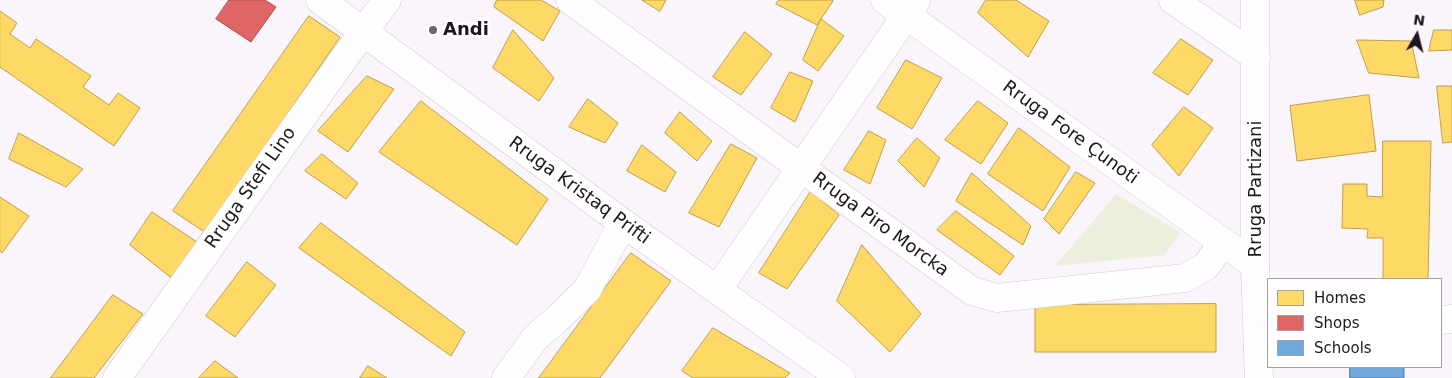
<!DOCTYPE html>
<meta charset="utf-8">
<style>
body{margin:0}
#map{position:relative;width:1452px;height:378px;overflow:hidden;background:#faf5fa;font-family:"DejaVu Sans",sans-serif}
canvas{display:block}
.legend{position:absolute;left:1267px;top:278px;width:175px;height:90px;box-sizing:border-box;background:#fff;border:1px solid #a5a1a5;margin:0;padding:6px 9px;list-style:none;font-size:15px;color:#1f151e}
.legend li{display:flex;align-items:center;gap:10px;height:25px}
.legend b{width:25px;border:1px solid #a5a1a5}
.north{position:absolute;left:1392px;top:10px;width:50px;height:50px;-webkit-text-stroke:4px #fff;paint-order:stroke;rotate:8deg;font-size:14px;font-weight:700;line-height:20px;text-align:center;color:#1f151e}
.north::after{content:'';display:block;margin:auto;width:18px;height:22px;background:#1f151e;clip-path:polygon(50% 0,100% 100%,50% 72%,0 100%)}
</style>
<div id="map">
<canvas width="1452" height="378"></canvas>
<ul class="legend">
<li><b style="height:14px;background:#ffd966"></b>Homes</li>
<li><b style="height:14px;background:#e06666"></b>Shops</li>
<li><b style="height:14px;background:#6fa8dc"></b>Schools</li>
</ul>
<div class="north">N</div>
</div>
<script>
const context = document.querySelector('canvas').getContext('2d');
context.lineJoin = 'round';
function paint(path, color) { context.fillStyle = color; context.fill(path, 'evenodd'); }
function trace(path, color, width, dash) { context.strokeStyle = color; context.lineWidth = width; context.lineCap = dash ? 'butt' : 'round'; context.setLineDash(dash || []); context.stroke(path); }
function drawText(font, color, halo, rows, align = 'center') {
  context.font = font + ' "DejaVu Sans",sans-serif'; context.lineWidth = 5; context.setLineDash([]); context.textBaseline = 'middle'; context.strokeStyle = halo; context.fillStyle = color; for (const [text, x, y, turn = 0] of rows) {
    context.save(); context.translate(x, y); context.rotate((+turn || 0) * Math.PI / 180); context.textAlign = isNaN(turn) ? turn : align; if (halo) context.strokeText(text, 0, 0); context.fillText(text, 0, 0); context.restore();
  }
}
paint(new Path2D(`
 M1116 194 1181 233 1164 255 1055 266Z`), '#eaefde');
const homes = new Path2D(`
 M497 0H541L560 11 543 41 494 7Z
 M642 0H666L660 11Z
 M779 0H832L833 1 817 25 776 4Z
 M986 0H1016L1049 21 1028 57 978 13Z
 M1355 0H1384L1383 7 1360 15Z
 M0 11 17 23 10 34 30 48 36 39 91 76 83 87 109 105 118 93 140 108 114 146 0 67Z
 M309 16 340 37 206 233 173 211Z
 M821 19 844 36 818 71 803 60Z
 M513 30 554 78 539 101 493 68Z
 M1434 30H1452V50L1429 51Z
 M745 32 772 54 741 95 713 77Z
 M1181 39 1213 60 1188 95 1153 73Z
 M1357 40 1411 41 1419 78 1369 73Z
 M906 60 942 78 912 129 877 108Z
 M790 72 813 81 795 122 771 108Z
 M367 76 394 89 348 152 318 131Z
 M1437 86H1452V142L1443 143Z
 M1369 95 1376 151 1297 161 1290 106Z
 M588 99 618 123 605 143 569 127Z
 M421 101 548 199 517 245 379 152Z
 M978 101 1008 123 981 164 945 140Z
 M1184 107 1213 128 1179 176 1152 145Z
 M680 112 712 141 697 161 665 133Z
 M1019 128 1070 167 1043 211 988 174Z
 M869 131 886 140 870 184 844 170Z
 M19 133 83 169 66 187 9 159Z
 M917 138 940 158 924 187 898 161Z
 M1383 141H1431L1428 279H1383V238H1367L1368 229 1342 228 1343 184H1367V196L1382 197Z
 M731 144 757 158 719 227 689 213Z
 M642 145 676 172 665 192 627 171Z
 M322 154 358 183 346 199 305 171Z
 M1076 172 1095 183 1059 234 1044 219Z
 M972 173 1031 226 1023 245 956 201Z
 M811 191 839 215 787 289 759 273Z
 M0 197 29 216 2 253 0 251Z
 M956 211 1014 256 1000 275 937 230Z
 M152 212 200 244 174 280 130 245Z
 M321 223 465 332 451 356 299 248Z
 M862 245 921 314 890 352 837 301Z
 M631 253 671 281 600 378H539Z
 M247 262 276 285 235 337 206 316Z
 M113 295 143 314 94 378H51Z
 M1216 304V352H1035V305Z
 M713 328 790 373 785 378H693L682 371Z
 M215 361 238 378H199Z
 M368 366 387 378H360Z`);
paint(homes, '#ffd966');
trace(homes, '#bc9e50', 1);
const shops = new Path2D(`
 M229 0H265L276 7 251 42 216 19Z`);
paint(shops, '#e06666');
trace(shops, '#a64e50', 1);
const schools = new Path2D(`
 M1350 367H1404V378H1350Z`);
paint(schools, '#6fa8dc');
trace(schools, '#577ca3', 1);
const minor = new Path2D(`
 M320 0 623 223 841 378
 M570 0 801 168 972 291 997 298 1185 278 1206 266 1223 242
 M885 0 1255 265
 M1173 0 1256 57
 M717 290 916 1
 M1441 320 1452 319
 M117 378 345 57 387 0
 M506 378 536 337 555 321 587 290 623 223`);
const tertiary = new Path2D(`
 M1255 0V265L1259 378`);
trace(minor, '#d1cad0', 29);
trace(tertiary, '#d1cad0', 29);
trace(minor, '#fefefe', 28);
trace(tertiary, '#fefefe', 28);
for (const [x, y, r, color] of [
 [433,30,5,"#6c636b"]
]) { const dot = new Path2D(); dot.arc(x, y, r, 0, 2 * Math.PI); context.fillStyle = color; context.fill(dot); trace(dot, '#fff', 2); }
drawText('bold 18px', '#1f151e', '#fff', [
 ["Andi",443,30]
], 'left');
drawText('18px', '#1f151e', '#fff', [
 ["Rruga Fore Çunoti",1070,133,36],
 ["Rruga Stefi Lino",251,188,-55],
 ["Rruga Partizani",1256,189,-90],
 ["Rruga Kristaq Prifti",579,191,36],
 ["Rruga Piro Morcka",880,225,36]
]);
</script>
